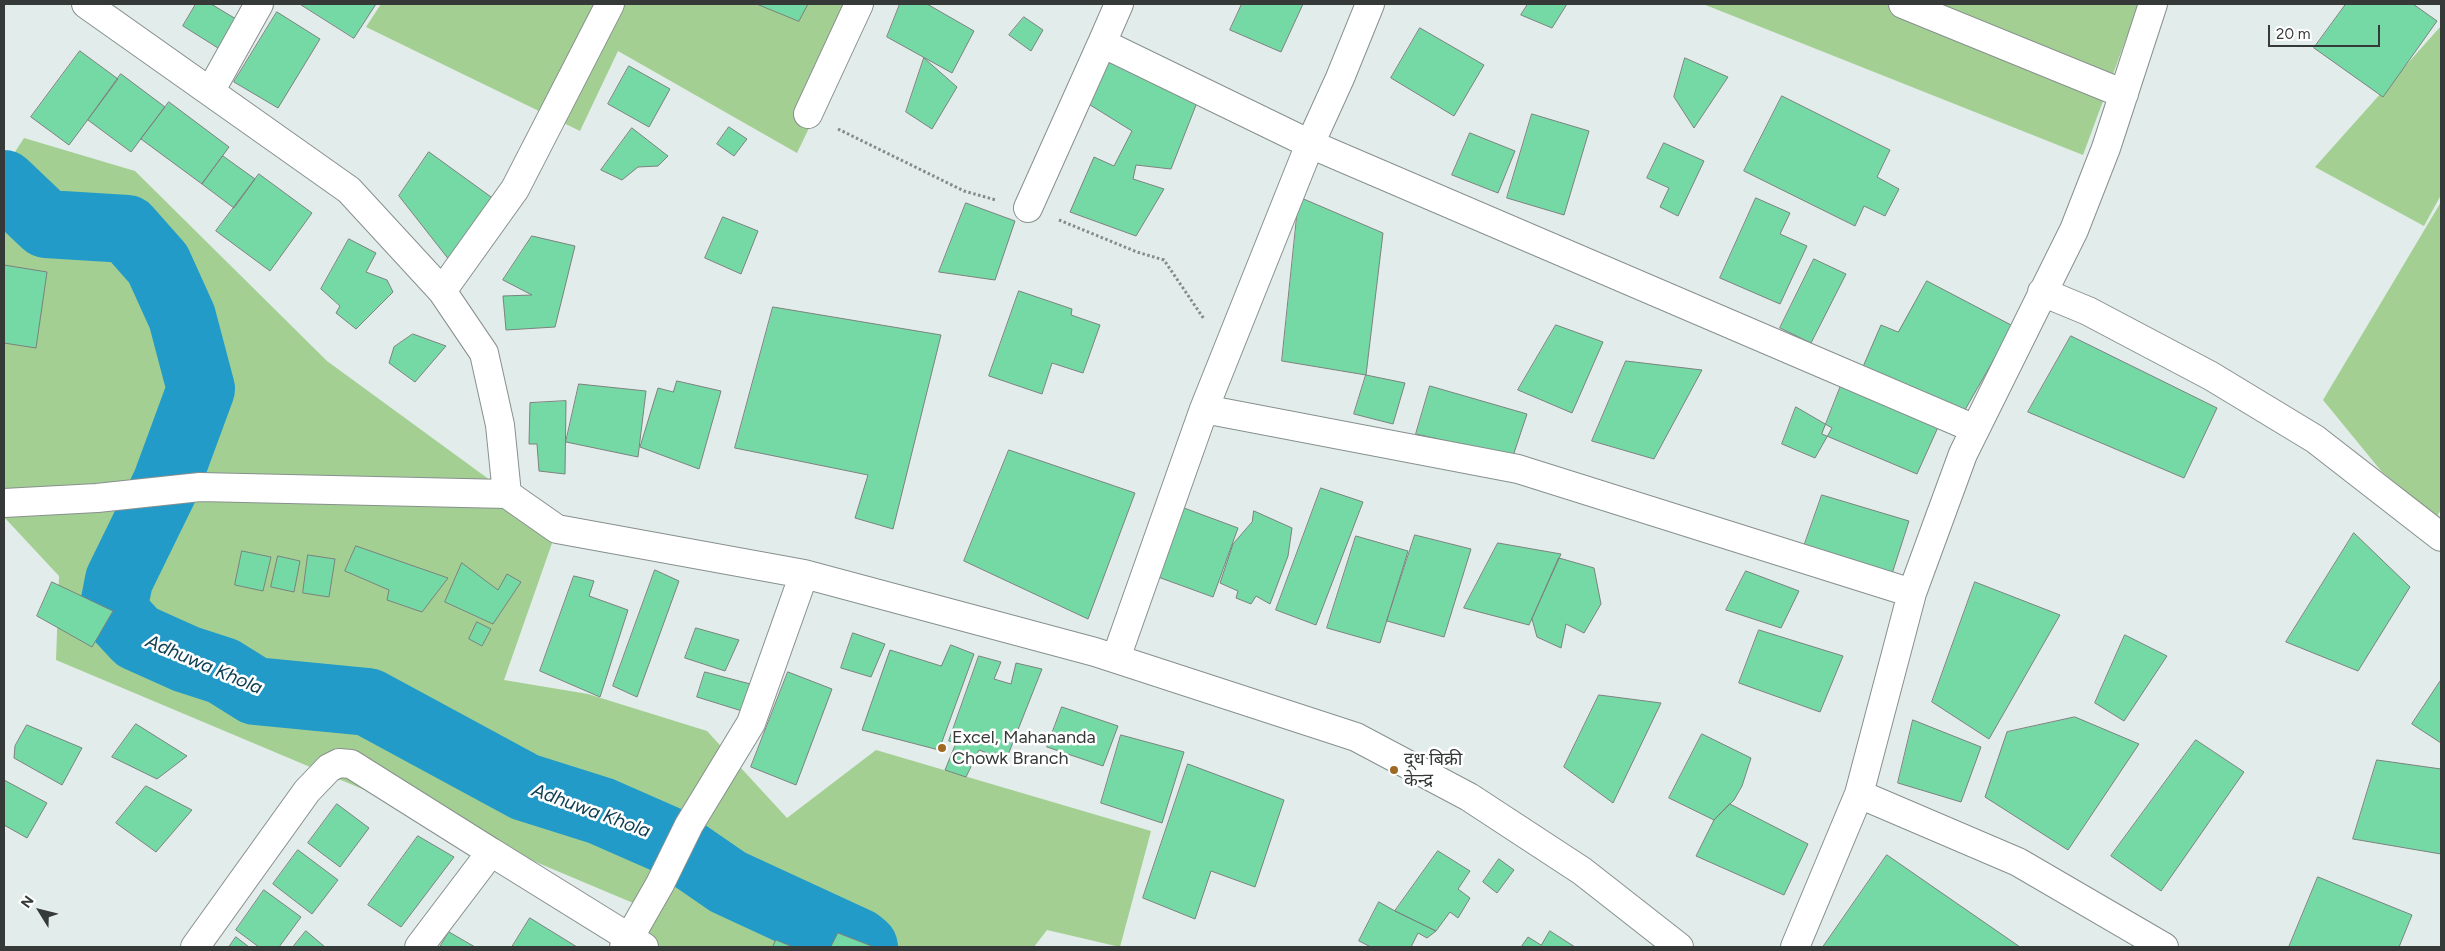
<!DOCTYPE html>
<meta charset="utf-8">
<style>
body{margin:0}
#map{position:relative;width:2445px;height:951px;overflow:hidden;background:#e2ecea;font-family:Figtree,sans-serif}
canvas{display:block}
.frame{position:absolute;inset:0;border:5px solid #353938;pointer-events:none}
.north{position:absolute;left:15px;top:886px;width:50px;height:50px;-webkit-text-stroke:4px #fff;paint-order:stroke;rotate:306deg;font-size:14px;font-weight:700;line-height:20px;text-align:center;color:#353938}
.north::after{content:'';display:block;margin:auto;width:18px;height:22px;background:#353938;clip-path:polygon(50% 0,100% 100%,50% 72%,0 100%)}
.scale{position:absolute;left:2268px;top:25px;width:112px;height:22px;box-sizing:border-box;border:2px solid #353938;border-top:0;padding-left:6px;font-size:15px;line-height:18px;white-space:nowrap;color:#353938;-webkit-text-stroke:4px #fff;paint-order:stroke}
</style>
<div id="map">
<canvas width="2445" height="951"></canvas>
<div class="frame"></div>
<div class="north">N</div>
<div class="scale">20 m</div>
</div>
<script>
const context = document.querySelector('canvas').getContext('2d');
context.lineJoin = 'round';
function paint(path, color) { context.fillStyle = color; context.fill(path, 'evenodd'); }
function trace(path, color, width, dash) { context.strokeStyle = color; context.lineWidth = width; context.lineCap = dash ? 'butt' : 'round'; context.setLineDash(dash || []); context.stroke(path); }
function drawText(font, color, halo, rows, align = 'center') {
  context.font = font + ' Figtree,"Noto Sans Devanagari",sans-serif'; context.lineWidth = 5; context.setLineDash([]); context.textBaseline = 'middle'; context.strokeStyle = halo; context.fillStyle = color; for (const [text, x, y, turn = 0] of rows) {
    context.save(); context.translate(x, y); context.rotate((+turn || 0) * Math.PI / 180); context.textAlign = isNaN(turn) ? turn : align; if (halo) context.strokeText(text, 0, 0); context.fillText(text, 0, 0); context.restore();
  }
}
paint(new Path2D(`
 M381 4H869L797 153 618 51 580 131 366 27Z
 M1703 4H2139L2083 155Z
 M2441 26V195L2424 226 2315 167Z
 M24 138 135 171 327 361 557 529 504 680 588 694 707 731 787 818 876 750 1151 831 1120 947 1047 930 1034 947H644L645 908 56 660 59 576 4 517V169Z
 M2441 202V510L2437 516 2382 472 2323 400Z`), '#a4cf93');
trace(new Path2D(`
 M4 184 46 224 127 229 158 264 182 317 201 389 166 484 119 580 113 611 137 637 186 659 223 671 255 691 368 702 525 787 601 811 667 840 728 882 858 942 864 947`), '#229bc8', 68);
const building = new Path2D(`
 M196 4H211L236 19 218 48 183 26Z
 M300 4H376L354 38Z
 M757 4H808L799 21Z
 M900 4H927L974 31 952 73 887 37Z
 M1242 4H1303L1281 52 1230 30Z
 M1528 4H1567L1552 28 1521 15Z
 M2346 4H2413L2437 21 2383 97 2314 48Z
 M277 12 320 39 278 108 234 82Z
 M1024 17 1043 30 1031 51 1009 35Z
 M1420 28 1484 65 1454 116 1391 78Z
 M80 51 118 79 69 145 31 117Z
 M1108 57 1198 100 1171 169 1136 165 1133 179 1164 189 1136 236 1070 212 1094 157 1114 166 1132 131 1087 103Z
 M924 58 957 87 932 129 906 112Z
 M1685 58 1728 77 1694 128 1674 97Z
 M629 66 670 89 649 127 608 104Z
 M121 74 165 107 131 152 88 120Z
 M1782 96 1890 150 1877 177 1899 189 1885 216 1864 206 1855 226 1744 171Z
 M169 102 229 147 202 184 141 139Z
 M1532 114 1589 131 1564 215 1507 198Z
 M729 127 747 139 734 156 717 144Z
 M632 128 668 156 658 166 638 167 622 180 601 170Z
 M1470 133 1515 151 1498 193 1452 175Z
 M1664 143 1704 161 1678 216 1660 207 1669 188 1647 178Z
 M429 152 498 202 450 261 399 196Z
 M223 156 255 179 234 208 202 184Z
 M259 174 312 213 270 271 216 231Z
 M1299 197 1383 233 1366 375 1282 361Z
 M1756 198 1790 213 1780 234 1807 246 1780 304 1720 278Z
 M966 203 1015 221 995 280 939 272Z
 M723 217 758 231 741 274 705 258Z
 M532 236 575 246 555 327 506 330 503 296 532 295 503 280Z
 M349 239 376 253 366 272 387 280 393 292 356 329 336 313 340 306 321 289Z
 M1814 259 1846 274 1811 343 1780 328Z
 M4 265 47 272 36 348 4 343Z
 M1927 281 2013 326 1962 415 1862 369 1881 325 1898 332Z
 M1019 291 1072 309 1071 315 1100 325 1083 373 1052 363 1042 394 989 376Z
 M773 307 941 335 893 529 855 518 868 475 735 448Z
 M1556 325 1603 342 1572 413 1518 390Z
 M413 334 446 346 415 382 389 363 394 347Z
 M2071 336 2217 408 2184 478 2028 412Z
 M1626 361 1702 370 1654 459 1592 441Z
 M1366 375 1405 383 1393 424 1354 414Z
 M677 381 721 391 699 469 640 447 658 388 673 392Z
 M1842 383 1939 425 1917 474 1822 434Z
 M579 384 646 391 638 457 566 442Z
 M1430 386 1527 414 1513 456 1416 434Z
 M566 401 565 474 539 471 537 444H529L530 403Z
 M1796 407 1832 428 1815 458 1782 444Z
 M1009 450 1135 493 1088 619 964 561Z
 M1321 488 1363 502 1316 625 1276 610Z
 M1822 495 1909 521 1890 580 1802 552Z
 M1184 508 1238 528 1213 597 1158 577Z
 M1254 511 1292 528 1288 556 1270 604 1256 596 1251 604 1236 598 1238 591 1220 583 1233 544 1252 522Z
 M2354 533 2410 587 2358 671 2286 642Z
 M1415 535 1471 549 1444 637 1387 621Z
 M1356 536 1408 551 1380 643 1327 628Z
 M1498 543 1561 554 1529 625 1464 608Z
 M356 546 448 578 422 612 387 600 389 590 345 571Z
 M242 551 271 557 263 591 235 585Z
 M308 555 335 559 329 597 303 593Z
 M278 556 300 561 294 592 271 587Z
 M1559 558 1594 568 1601 604 1584 633 1566 624 1561 648 1537 637 1532 619Z
 M462 563 498 590 507 574 521 582 493 624 445 602Z
 M655 570 679 581 637 697 613 686Z
 M1746 571 1799 591 1781 628 1726 610Z
 M574 576 594 581 589 596 628 610 600 697 540 671Z
 M52 582 113 611 92 647 37 616Z
 M1975 582 2060 615 1989 739 1932 702Z
 M477 622 491 629 482 646 469 639Z
 M696 628 739 640 725 671 685 658Z
 M1759 630 1843 656 1820 712 1739 683Z
 M853 633 885 644 871 677 841 668Z
 M2125 635 2167 656 2124 721 2095 703Z
 M951 645 974 654 939 750 862 730 890 650 941 666Z
 M979 656 1001 662 994 679 1011 684 1016 663 1042 669 1006 760 979 750 966 777 945 770 956 743 949 741Z
 M705 672 754 685 742 711 697 697Z
 M788 672 832 689 796 785 751 767Z
 M2441 680V743L2412 724Z
 M1599 695 1661 703 1613 803 1564 767Z
 M1062 707 1118 726 1103 766 1047 747Z
 M2075 717 2139 744 2068 850 1985 797 2007 732Z
 M1913 720 1981 747 1961 802 1898 783Z
 M136 724 187 756 157 779 112 757Z
 M27 725 82 748 62 785 14 758 15 746Z
 M1702 734 1751 758 1742 786 1734 800 1714 820 1669 798Z
 M1121 735 1184 752 1162 823 1101 803Z
 M2196 740 2244 772 2161 891 2111 856Z
 M2377 760 2441 769V854L2353 839Z
 M1188 764 1284 800 1255 887 1211 871 1195 919 1143 898Z
 M4 780 47 803 27 838 4 825Z
 M146 786 192 810 156 852 116 823Z
 M337 804 369 828 340 867 308 843Z
 M1730 804 1808 844 1784 895 1696 856 1714 820Z
 M418 836 454 857 401 927 368 905Z
 M298 850 338 880 312 914 273 884Z
 M1438 851 1470 871 1458 889 1470 898 1458 918 1450 912 1436 931 1395 911Z
 M1887 855 1939 891 2020 947H1823Z
 M1499 859 1514 870 1497 893 1483 882Z
 M2318 877 2412 915 2399 947H2289Z
 M264 890 301 917 279 947H259L236 930Z
 M1379 902 1395 911 1436 931 1427 938 1418 933 1411 947H1371L1359 941Z
 M530 918 577 947H512Z
 M306 931 325 947H293Z
 M1550 931 1575 947H1521L1528 937 1541 945Z
 M449 932 475 947H440Z
 M838 933 874 947H831Z
 M236 937 249 947H229Z
 M776 940 793 947H773Z`);
paint(building, '#75d9a6');
trace(building, '#7b827e', 1);
const minor = new Path2D(`
 M86 4 349 190 442 291 484 353 500 425 507 494
 M1119 4 1102 43 1310 144 1340 78 1370 4
 M1903 4 2124 94
 M211 90 259 4
 M808 114 859 4
 M1028 208 1102 43
 M442 291 515 189 610 4
 M2042 292 2088 311 2211 376 2315 439 2441 537
 M1204 409 1518 469 1912 593
 M4 503 97 498 200 487 507 494 557 529 804 574 1095 652 1356 737 1469 797 1582 871 1679 947
 M1116 658 1204 409 1310 144 1975 429
 M1859 794 2018 862 2164 947
 M195 947 307 791 329 768 339 763 351 764 491 852
 M419 947 491 852 644 947
 M624 947 660 884 689 825 751 723 804 574
 M1795 947 1859 794 1912 593 1963 454 2074 230 2106 148 2153 4`);
trace(minor, '#87908e', 30);
trace(new Path2D(`
 M838 129 964 191 996 200
 M1059 220 1137 252 1164 260 1204 319`), '#848b89', 3, [2.5, 2.5]);
trace(minor, '#fff', 28);
for (const [x, y, r, color] of [
 [942,748,5,"#9f6823"],
 [1394,770,5,"#9f6823"]
]) { const dot = new Path2D(); dot.arc(x, y, r, 0, 2 * Math.PI); context.fillStyle = color; context.fill(dot); trace(dot, '#fff', 2); }
drawText('18px', '#353938', '#fff', [
 ["Excel, Mahananda",952,738],
 ["Chowk Branch",952,759],
 ["दूध बिक्री",1404,760],
 ["केन्द्र",1404,781]
], 'left');
drawText('italic 19px', '#104053', '#fff', [
 ["Adhuwa Khola",204,665,23],
 ["Adhuwa Khola",591,811,20]
]);
</script>
